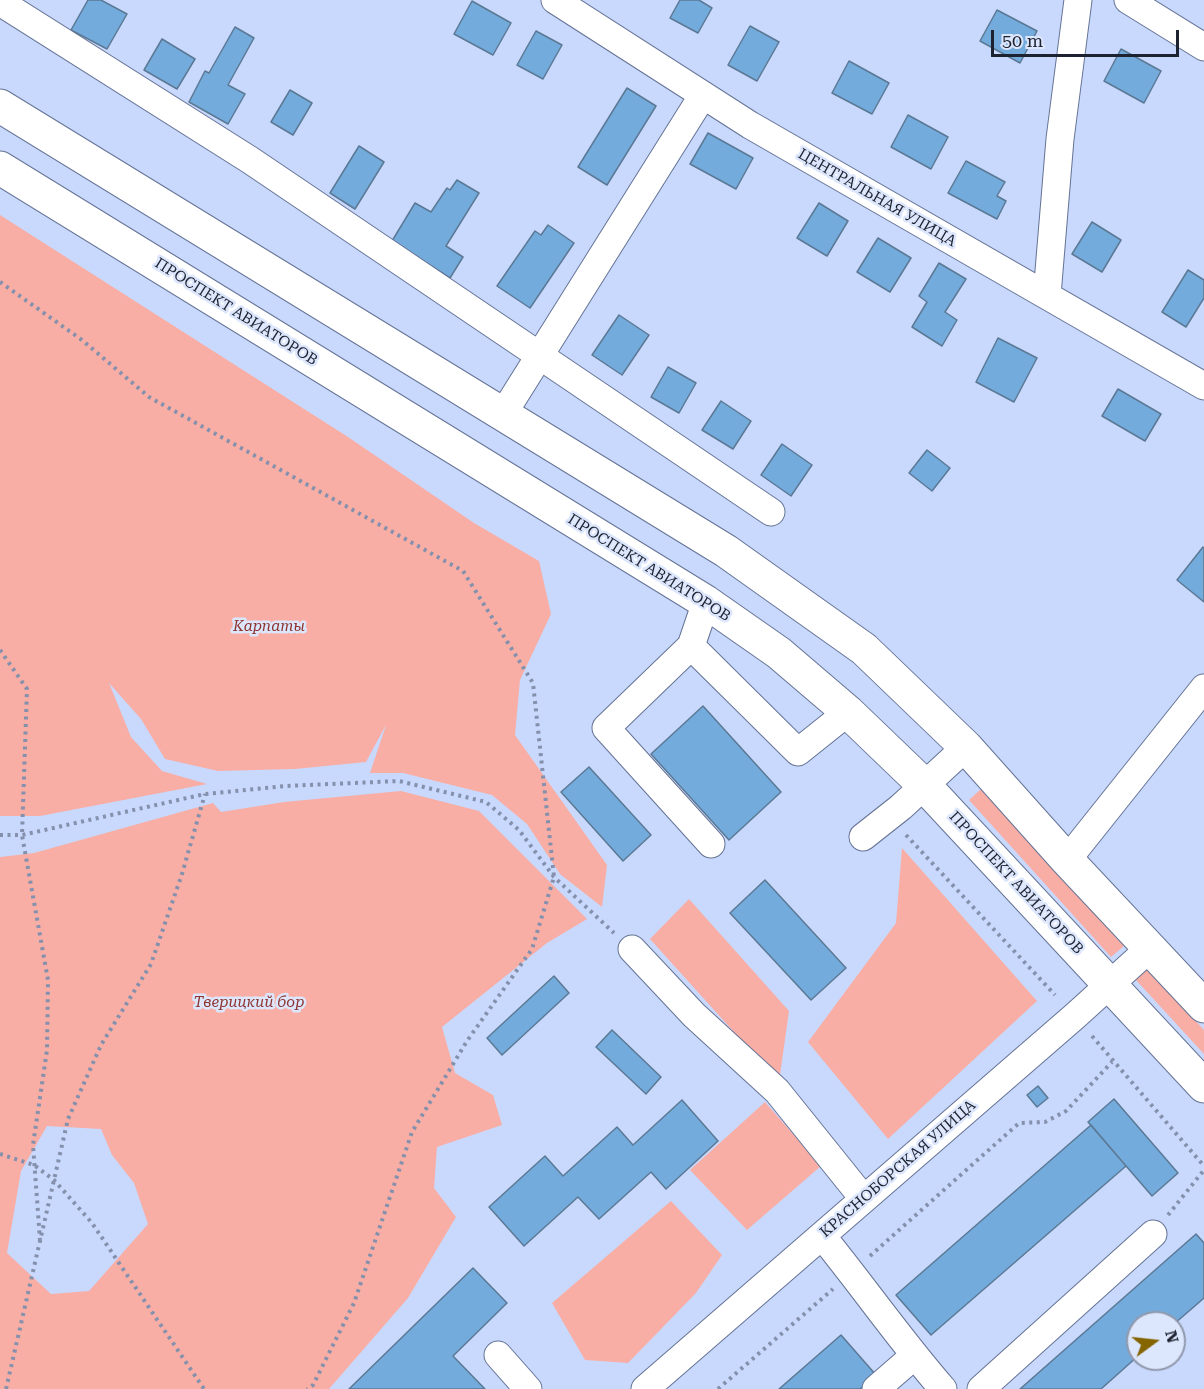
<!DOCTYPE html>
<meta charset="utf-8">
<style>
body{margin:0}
#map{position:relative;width:1204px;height:1389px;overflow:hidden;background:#c9d9fe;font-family:"Roboto Serif",serif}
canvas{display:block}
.north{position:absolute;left:1126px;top:1311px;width:60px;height:60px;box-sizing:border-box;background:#dce6fd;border:2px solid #9098ab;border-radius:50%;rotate:75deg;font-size:16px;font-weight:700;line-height:24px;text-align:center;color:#1d2230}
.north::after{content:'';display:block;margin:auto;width:21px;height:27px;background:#856500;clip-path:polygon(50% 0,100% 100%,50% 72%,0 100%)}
.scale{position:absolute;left:991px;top:30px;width:188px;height:27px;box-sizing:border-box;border:3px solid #1d2230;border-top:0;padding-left:8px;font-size:18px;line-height:21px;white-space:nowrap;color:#1d2230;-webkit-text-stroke:4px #dce6fd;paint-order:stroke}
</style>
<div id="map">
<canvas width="1204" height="1389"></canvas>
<div class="north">N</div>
<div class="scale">50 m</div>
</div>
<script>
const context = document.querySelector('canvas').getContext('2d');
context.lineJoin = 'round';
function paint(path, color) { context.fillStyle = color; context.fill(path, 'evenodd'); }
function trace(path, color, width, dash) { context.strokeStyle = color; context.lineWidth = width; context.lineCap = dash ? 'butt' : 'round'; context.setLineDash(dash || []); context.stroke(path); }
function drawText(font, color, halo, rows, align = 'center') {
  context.font = font + ' "Roboto Serif",serif'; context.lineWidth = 5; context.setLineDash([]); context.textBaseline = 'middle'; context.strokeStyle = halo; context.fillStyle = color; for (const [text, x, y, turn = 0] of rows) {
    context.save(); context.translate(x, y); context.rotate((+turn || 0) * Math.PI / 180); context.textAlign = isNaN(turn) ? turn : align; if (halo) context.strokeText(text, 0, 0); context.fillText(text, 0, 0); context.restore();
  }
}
paint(new Path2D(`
 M0 215 348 437 474 523 539 561 551 614 520 680 515 735 607 865 602 907 560 874 527 824 492 795 403 773H370L386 725 366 762 295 769 218 771 165 759 141 719 109 683 131 737 162 771 207 784 40 816H0Z
 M981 789 1124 946 1111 957 969 800Z
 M401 791 479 811 587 919 547 943 442 1027 455 1073 493 1095 502 1125 437 1147 434 1188 456 1217 408 1298 329 1389H0V857L34 853 213 803 221 812 284 802ZM47 1126 101 1129 112 1155 134 1183 148 1224 89 1291 51 1294 7 1253 21 1171Z
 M902 848 1037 1001 888 1139 808 1042 896 923Z
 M689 899 789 1011 779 1082 650 939Z
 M1147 968 1204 1030V1054L1135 979Z
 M765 1102 821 1166 747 1230 690 1170Z
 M671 1201 722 1255 696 1293 628 1363 585 1360 552 1303Z`), '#f8aea5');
const building = new Path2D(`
 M88 0H101L127 14 107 49 71 30Z
 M680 0H699L712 8 698 33 670 18Z
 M472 1 511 23 493 55 454 34Z
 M997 10 1037 31 1020 63 980 41Z
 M750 26 779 42 757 81 728 65Z
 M235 27 254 38 228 85 245 94 228 124 189 102 205 71 209 73Z
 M536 31 562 45 543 79 517 65Z
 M162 39 195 59 177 89 144 70Z
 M1121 49 1161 71 1144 103 1104 81Z
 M849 61 889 83 872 114 832 93Z
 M627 88 656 106 607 185 578 167Z
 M290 90 312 103 293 135 271 122Z
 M908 115 948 137 931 169 891 147Z
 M708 133 753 158 736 189 690 164Z
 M359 146 384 162 355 209 330 193Z
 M966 161 1005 182 997 196 1006 201 997 219 948 193Z
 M457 180 479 193 446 246 463 257 450 278 392 241 415 203 431 212 447 188 450 190Z
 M819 203 848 221 827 256 797 238Z
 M1092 222 1121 240 1102 272 1072 254Z
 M548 225 574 243 530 308 497 286 535 231 541 235Z
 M878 238 911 258 890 292 857 272Z
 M939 263 966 279 945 312 957 320 942 346 912 327 927 302 919 296Z
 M1188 270 1204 280V298L1186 327 1162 312Z
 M619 315 649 335 622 375 592 355Z
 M998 338 1037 358 1014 402 976 382Z
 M668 367 696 383 679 413 651 397Z
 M1118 389 1161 414 1145 441 1102 416Z
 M721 401 751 421 733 449 702 430Z
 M782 444 812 465 791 496 761 475Z
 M927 450 950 468 932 491 909 473Z
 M1203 547 1204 548V602L1177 580Z
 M703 706 781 792 729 840 651 754Z
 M589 767 651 835 623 861 561 792Z
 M765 880 846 968 811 1000 730 913Z
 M554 976 569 993 502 1055 487 1038Z
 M612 1030 661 1077 646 1094 596 1047Z
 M1038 1086 1048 1098 1037 1107 1027 1095Z
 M1114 1099 1178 1173 1152 1196 1088 1122Z
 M682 1100 718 1141 666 1189 651 1172 599 1219 578 1197 524 1246 489 1207 545 1156 563 1176 617 1127 633 1145Z
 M1091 1125 1126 1166 931 1335 896 1295Z
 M1196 1234 1204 1243V1298L1174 1324 1138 1323V1356L1101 1389H1020Z
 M473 1268 507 1303 453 1356 485 1389H349Z
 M841 1335 876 1375 860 1389H779Z`);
paint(building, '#74abdd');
trace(building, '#5b7994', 1.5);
const minor = new Path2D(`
 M555 0 750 125 1204 386
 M1128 0 1204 47
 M0 2 250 160 771 512
 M1047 295 1060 139 1078 0
 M503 414 703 95
 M706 602 691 646 606 728 711 844
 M691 646 798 752 848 712
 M863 837 901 807 966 747
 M1067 860 1204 688
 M632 949 694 1015 777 1091 863 1198
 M822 1236C863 1286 900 1340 943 1389
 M498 1355 528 1389
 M645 1389 1075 1016 1150 948
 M876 1389 914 1356
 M981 1389 1153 1234`);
const major = new Path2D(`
 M0 106 726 551 864 649 966 747 1067 860 1204 1006
 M0 168 706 602 779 653 848 712 924 785 1204 1086`);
trace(minor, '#657394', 29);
trace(major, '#657394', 35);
trace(new Path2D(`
 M0 282 82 340 149 397 463 571 533 683 554 877 532 949 467 1041 412 1132 354 1303 313 1385 307 1389
 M0 650 27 689 22 835 48 980 47 1050 33 1145 40 1240
 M0 835H22L205 794 285 786 399 781 486 802 519 830 554 877 614 933
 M906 835 1055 995
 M1092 1036 1204 1166
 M0 1154 34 1165 54 1180 92 1223 204 1389
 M1168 1215 1204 1170
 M870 1256 1019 1123 1045 1122 1066 1111 1112 1062
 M6 1389 68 1119 101 1045 151 964 182 874 205 794
 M718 1389 833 1289`), '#8490ac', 4, [3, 4.5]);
trace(minor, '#fff', 27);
trace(major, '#fff', 33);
drawText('15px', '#1d2230', '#dce6fd', [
 ["ЦЕНТРАЛЬНАЯ УЛИЦА",877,198,30],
 ["ПРОСПЕКТ АВИАТОРОВ",236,312,32],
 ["ПРОСПЕКТ АВИАТОРОВ",649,568,32],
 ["ПРОСПЕКТ АВИАТОРОВ",1016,883,47],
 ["КРАСНОБОРСКАЯ УЛИЦА",898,1169,-41]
]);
drawText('italic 15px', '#8e342e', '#dce6fd', [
 ["Карпаты",269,627],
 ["Тверицкий бор",249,1003]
]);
</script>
